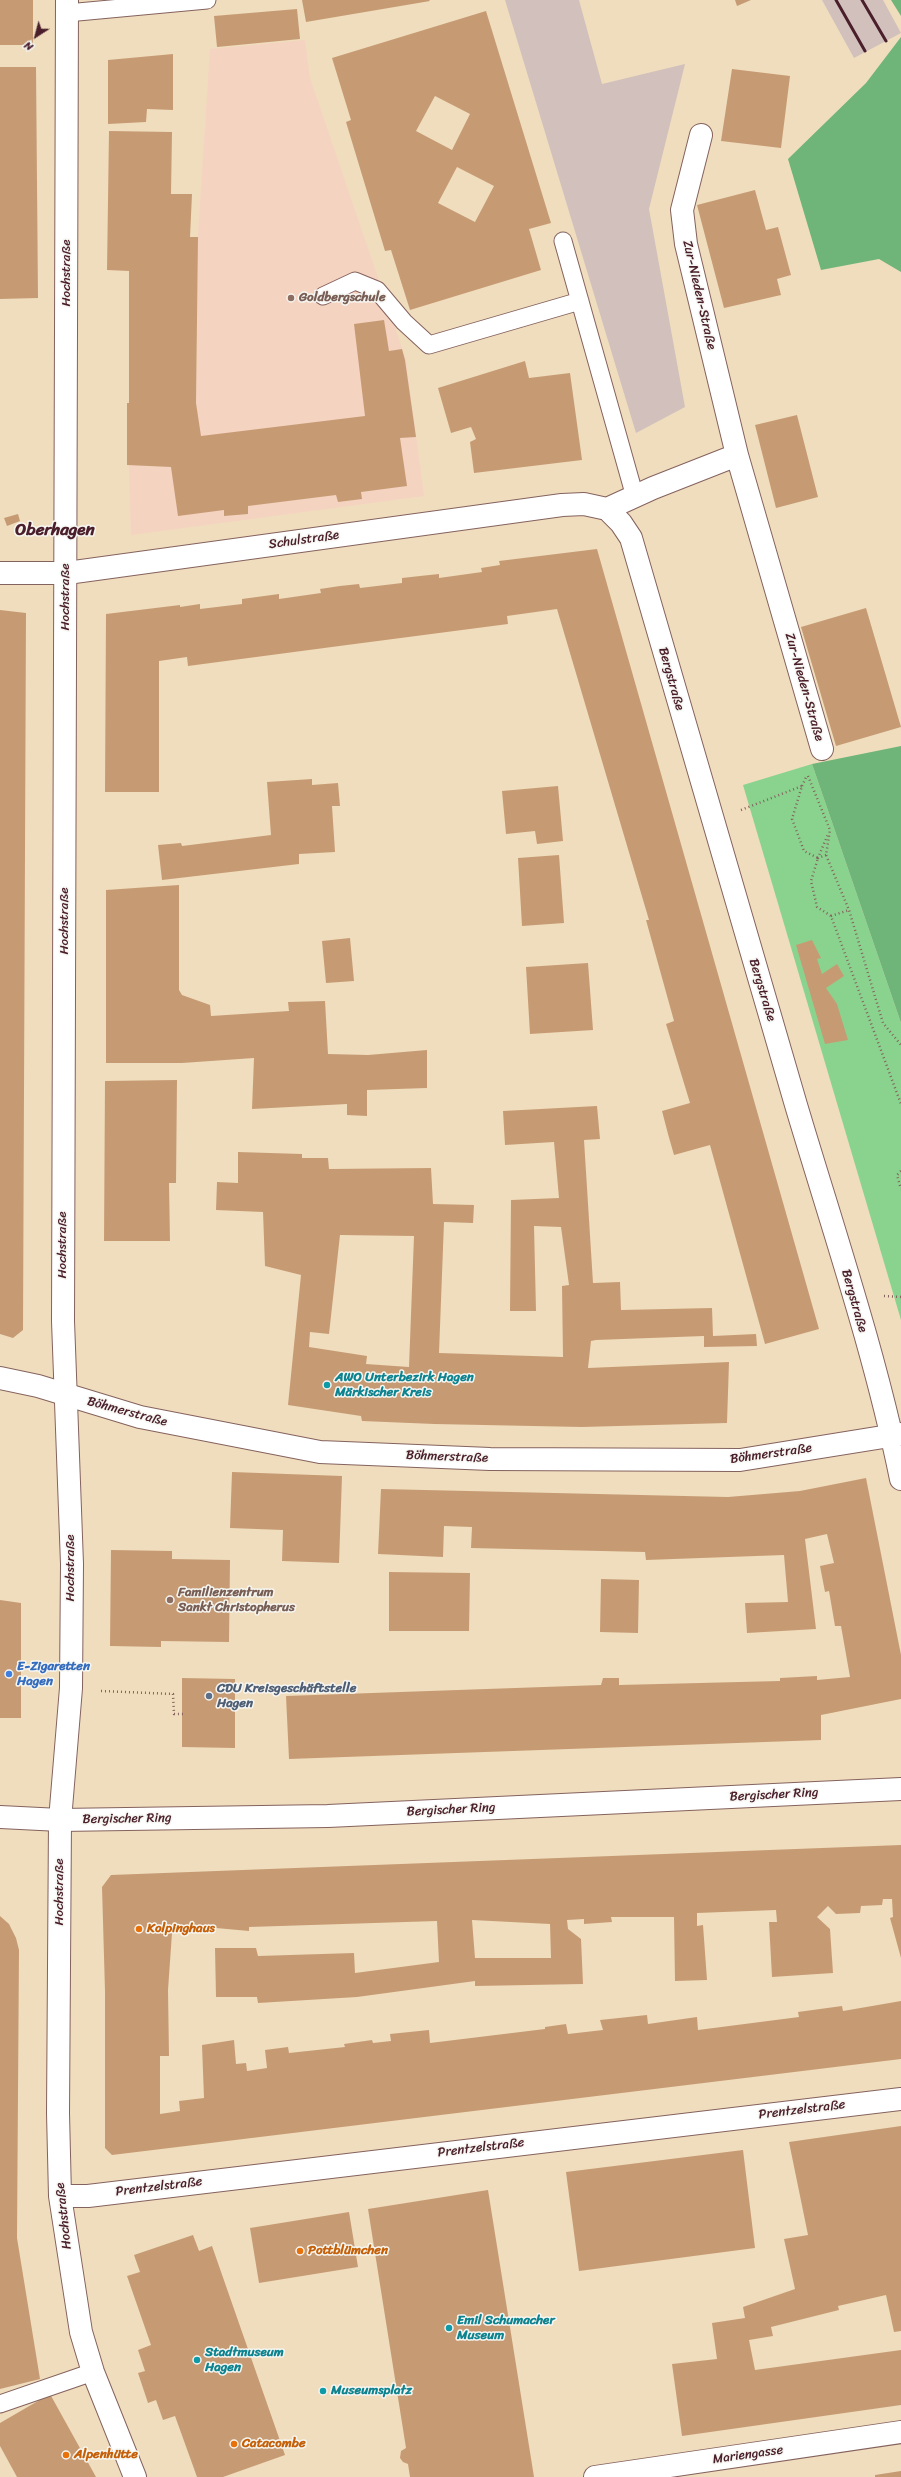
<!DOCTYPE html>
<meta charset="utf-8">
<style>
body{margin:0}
#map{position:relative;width:901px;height:2477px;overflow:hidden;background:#f0ddbd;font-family:Sriracha,sans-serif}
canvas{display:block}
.north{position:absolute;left:16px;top:16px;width:40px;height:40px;-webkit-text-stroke:3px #f6f6f2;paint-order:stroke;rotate:216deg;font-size:11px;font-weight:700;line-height:16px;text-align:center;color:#4a1f2b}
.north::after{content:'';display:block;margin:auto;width:14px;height:18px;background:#4a1f2b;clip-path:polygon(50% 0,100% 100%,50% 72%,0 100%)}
</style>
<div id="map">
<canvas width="901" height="2477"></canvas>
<div class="north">N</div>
</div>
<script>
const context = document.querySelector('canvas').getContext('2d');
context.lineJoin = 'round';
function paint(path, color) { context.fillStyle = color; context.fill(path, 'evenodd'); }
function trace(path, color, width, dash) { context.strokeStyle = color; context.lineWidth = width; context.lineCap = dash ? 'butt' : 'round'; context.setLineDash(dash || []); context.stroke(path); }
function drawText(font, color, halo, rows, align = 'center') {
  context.font = font + ' Sriracha,sans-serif'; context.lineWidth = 3; context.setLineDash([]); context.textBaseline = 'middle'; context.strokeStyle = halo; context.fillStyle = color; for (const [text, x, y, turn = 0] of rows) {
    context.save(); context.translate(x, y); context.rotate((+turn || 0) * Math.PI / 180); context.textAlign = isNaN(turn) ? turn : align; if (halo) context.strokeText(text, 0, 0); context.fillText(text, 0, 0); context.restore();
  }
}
paint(new Path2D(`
 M305 40 310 78 406 360 424 496 131 535 127 403 196 402 198 237 210 49Z`), '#f5d3c1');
paint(new Path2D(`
 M505 0H579L602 84 685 64 649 209 685 407 636 433Z
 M822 0H883L901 33 854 58Z`), '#d1c0bc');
paint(new Path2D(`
 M812 764 901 1023V1320L743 785Z`), '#8ad38e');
paint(new Path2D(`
 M891 0H901V16Z
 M901 37V272L879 259 821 270 788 159 866 83Z
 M901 746V1023L812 764Z`), '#6fb579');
paint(new Path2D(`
 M0 0H33V45H0Z
 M302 0H429L430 1 306 22Z
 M735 0H751L737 6Z
 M297 9 300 39 217 47 214 16Z
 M486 11 551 223 529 229 541 270 410 310 391 250 385 251 346 122 351 120 332 58ZM435 96 470 114 452 150 416 131ZM457 167 494 186 475 222 438 203Z
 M173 54V110L147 109 146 122 108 124V60Z
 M0 67H36L38 298 0 299Z
 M732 69 790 76 781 148 721 141Z
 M109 131 172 132 171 194H192L190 237H198L196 403 201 436 365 416 354 324 384 320 389 351 402 349 405 360 416 437 400 438 407 486 361 492 362 499 338 502 336 495 248 506V514L224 516V510L178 516 171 467 127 465V403H129V271L107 270Z
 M755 190 766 230 778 227 791 275 777 279 781 295 724 308 697 205Z
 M525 361 529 378 570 373 582 460 474 473 470 442 476 439 471 427 451 433 438 388Z
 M797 415 818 497 776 508 755 425Z
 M18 514 20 521 7 526 4 518Z
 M597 549 819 1329 765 1344 710 1145 674 1155 668 1134 662 1111 690 1103 666 1024 674 1021 646 920H649L557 609 507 616 508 624 347 645 188 666 187 657 159 661V792H105L106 614 180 605V607L200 604V609L242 604V599L279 594V599L321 593 320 589 340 586 359 584 360 588 402 583V578L420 576 439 574V578L482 572 481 568 500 565 499 561Z
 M866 608 901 727 836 746 801 627Z
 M0 610 26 613 23 1330 13 1338 0 1334Z
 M312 779V785L338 783 340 806H332L335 852 299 854V864L162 880 158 845 181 843 182 846 271 835 267 782Z
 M558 786 563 841 537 844 535 831 506 834 502 791Z
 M559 855 564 923 522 926 518 858Z
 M179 885V990L182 995 210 1005 211 1016 289 1011 288 1002 325 1001 328 1054 368 1055 427 1050V1088L367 1090V1116L347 1115V1104L252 1109 254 1058 182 1063H106V890Z
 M350 938 354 981 326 983 322 941Z
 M812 940 821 958 817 959 822 974 837 964 844 976 826 988 837 1004 848 1040 825 1044 796 945Z
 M588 963 593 1030 530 1034 526 967Z
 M177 1080 176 1183H169L170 1241H104L105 1081Z
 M597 1106 600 1139 584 1140 593 1283 620 1282 621 1310 712 1308 713 1336 756 1334 757 1346 704 1347V1336L596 1340 591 1341 588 1368 729 1362 727 1423 582 1427 434 1424 362 1421 361 1416 288 1405 301 1275 265 1266 263 1212 216 1210 217 1182 238 1183V1152L302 1154V1158H328L329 1169 431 1168 433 1204 474 1205 473 1223 444 1222 439 1353 563 1357 562 1286 569 1285 561 1227 534 1226 536 1311H510L511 1200 559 1198 554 1142 505 1145 503 1111ZM340 1235 414 1236 409 1367 366 1364 367 1356 309 1347 310 1332 329 1334Z
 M232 1472 342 1476 339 1563 282 1561 283 1530 230 1528Z
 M866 1478 901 1655V1699L821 1715V1740L289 1759 286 1696 601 1685 603 1678H619V1685L780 1681V1678L817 1676V1680L850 1677 841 1626H835L829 1591 825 1592 820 1566 834 1563 827 1534 805 1539 816 1629 747 1633 745 1603 788 1602 784 1555 646 1560 645 1552 471 1548 472 1527 444 1526 443 1557 378 1554 381 1489 728 1497 800 1491Z
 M111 1550 172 1551V1559L230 1560 229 1642 161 1641V1647L110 1646Z
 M389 1572 470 1573 469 1631H389Z
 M601 1579 639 1580 638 1633 600 1632Z
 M0 1600 21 1603V1718H0Z
 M182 1678 235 1679V1748L182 1747Z
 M901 1845V1958L890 1918 893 1917 892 1899H883L882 1905 861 1906 860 1913 836 1914 828 1906 817 1917 830 1929 833 1973 772 1977 769 1922H777L776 1910 697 1913V1926L703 1925 707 1980 675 1981 674 1917H611L612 1922 584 1924V1919L567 1920 568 1929 581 1939 583 1984 475 1986V1981L357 1997 258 2003 257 1997H216L215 1948H256L258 1956 354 1953 355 1973 439 1962 437 1921 249 1927V1931L216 1928 215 1925 177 1926 172 1933 168 1990 169 2056H160V2114L180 2111 179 2101 204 2098 202 2045 234 2040 236 2064 246 2063 247 2071 267 2068 265 2050 288 2047 289 2053 345 2047 344 2044 372 2040 373 2043 391 2041 390 2034 429 2030 430 2043 545 2029V2027L566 2024 568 2034 603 2030 600 2020 647 2015 648 2024 697 2017 698 2030 799 2017 798 2012 842 2006 843 2011 901 2001V2059L112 2155 105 2148V1991L102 1887 111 1875ZM472 1920 550 1924 551 1958H475Z
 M0 1916 9 1924 16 1938 19 1950 17 2238 40 2379 0 2389Z
 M901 2126V2331L894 2332 886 2295 838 2306 839 2310 771 2327 773 2336 749 2340 755 2370 901 2350V2405L682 2436 672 2364 717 2359 712 2323 745 2318 743 2307 795 2289 784 2239 808 2235 789 2142Z
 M743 2150 755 2248 579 2271 566 2172Z
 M488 2190 534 2477H410L408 2464 403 2462 400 2458 401 2451 406 2448 368 2209Z
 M349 2212 358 2267 259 2283 250 2228Z
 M193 2235 199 2251 212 2246 285 2455 223 2477H197L175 2416 163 2420 156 2400 148 2403 138 2373 145 2371 138 2350 151 2345 127 2276 140 2272 134 2255Z
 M50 2394 96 2477H17L0 2446V2423Z
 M901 2471V2477H875V2475Z`), '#c69b74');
const service = new Path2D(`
 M67 13 207 0
 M563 241 635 497
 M323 296 355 281 377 290 404 322 429 345 580 301
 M0 2404 93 2372`);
const minor = new Path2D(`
 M701 135 682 210 686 244 737 455 822 749
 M607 509 621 523 631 538C685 727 740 916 796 1105 833 1229 875 1352 901 1479
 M607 509 653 488 737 455
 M0 573H67L562 505 584 504 607 509
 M0 1378 38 1386 140 1417 320 1452 490 1459 740 1460 901 1434
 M60 1820 58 2113 60 2196 81 2332 93 2372 135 2477
 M60 2196H88L901 2099
 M595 2477 901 2432`);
const tertiary = new Path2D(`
 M60 1820 71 1688 72 1564 63 1321 67 0`);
const secondary = new Path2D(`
 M0 1817 60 1820 328 1816 901 1789`);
trace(service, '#84625e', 19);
trace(minor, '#84625e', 24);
trace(tertiary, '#84625e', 24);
trace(secondary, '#84625e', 24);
trace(new Path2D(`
 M808 776 830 830 826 855 849 910 883 1023 901 1045
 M802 786 807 775
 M741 810 802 786 792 819 804 851 818 858 811 881 817 907 831 916 901 1104
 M826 855 818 858 828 834
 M831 916 849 910
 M901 1171 897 1175 901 1189
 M884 1296 901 1297
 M101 1691 173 1694 174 1714H183`), '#84625e', 2.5, [1, 3]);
trace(service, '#fff', 17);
trace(minor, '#fff', 22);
trace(tertiary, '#fff', 22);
trace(secondary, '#fff', 22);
trace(new Path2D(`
 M836 0 865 51
 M862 0 886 41`), '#4a1f2b', 3);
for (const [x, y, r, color] of [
 [291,298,4,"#8d6e63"],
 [327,1385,4,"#0f9aa8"],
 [170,1600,4,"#8d6e63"],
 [9,1674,4,"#3f7fe0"],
 [209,1696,4,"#5c6f8a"],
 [139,1929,4,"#e8710a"],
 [300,2251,4,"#e8710a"],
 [449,2328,4,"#0f9aa8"],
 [197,2360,4,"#0f9aa8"],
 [323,2391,4,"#0f9aa8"],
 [234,2444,4,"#e8710a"],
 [66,2455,4,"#e8710a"]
]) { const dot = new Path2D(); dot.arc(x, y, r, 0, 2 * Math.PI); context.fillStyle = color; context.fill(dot); trace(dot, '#f6f6f2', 1.5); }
drawText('13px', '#4a1f2b', '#f6f6f2', [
 ["Hochstraße",67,273,-90],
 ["Zur-Nieden-Straße",699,295,77],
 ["Schulstraße",304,540,-8],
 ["Hochstraße",66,597,-90],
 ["Bergstraße",671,679,74],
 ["Zur-Nieden-Straße",804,687,74],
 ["Hochstraße",65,921,-90],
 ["Bergstraße",762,990,73],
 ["Hochstraße",63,1245,-90],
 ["Bergstraße",854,1301,74],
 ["Böhmerstraße",127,1412,15],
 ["Böhmerstraße",771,1454,-8],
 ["Böhmerstraße",447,1457,2],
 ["Hochstraße",71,1568,-90],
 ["Bergischer Ring",774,1795,-3],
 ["Bergischer Ring",451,1810,-3],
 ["Bergischer Ring",127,1819,-1],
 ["Hochstraße",60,1892,-90],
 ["Prentzelstraße",802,2110,-7],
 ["Prentzelstraße",481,2148,-7],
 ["Prentzelstraße",159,2187,-7],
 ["Hochstraße",64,2216,-96],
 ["Mariengasse",748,2455,-8]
]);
drawText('bold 13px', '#785e54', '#f6f6f2', [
 ["Goldbergschule",299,298],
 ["Familienzentrum",178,1593],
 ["Sankt Christopherus",178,1608]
], 'left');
drawText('bold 13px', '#0d838f', '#f6f6f2', [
 ["AWO Unterbezirk Hagen",335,1378],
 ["Märkischer Kreis",335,1393],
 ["Emil Schumacher",457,2321],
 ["Museum",457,2336],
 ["Stadtmuseum",205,2353],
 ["Hagen",205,2368],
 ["Museumsplatz",331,2391]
], 'left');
drawText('bold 13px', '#366cbe', '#f6f6f2', [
 ["E-Zigaretten",17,1667],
 ["Hagen",17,1682]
], 'left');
drawText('bold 13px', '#4e5e75', '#f6f6f2', [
 ["CDU Kreisgeschäftstelle",217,1689],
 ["Hagen",217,1704]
], 'left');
drawText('bold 13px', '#c56008', '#f6f6f2', [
 ["Kolpinghaus",147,1929],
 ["Pottblümchen",308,2251],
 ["Catacombe",242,2444],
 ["Alpenhütte",74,2455]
], 'left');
drawText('bold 17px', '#4a1f2b', '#f6f6f2', [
 ["Oberhagen",55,531]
]);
</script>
